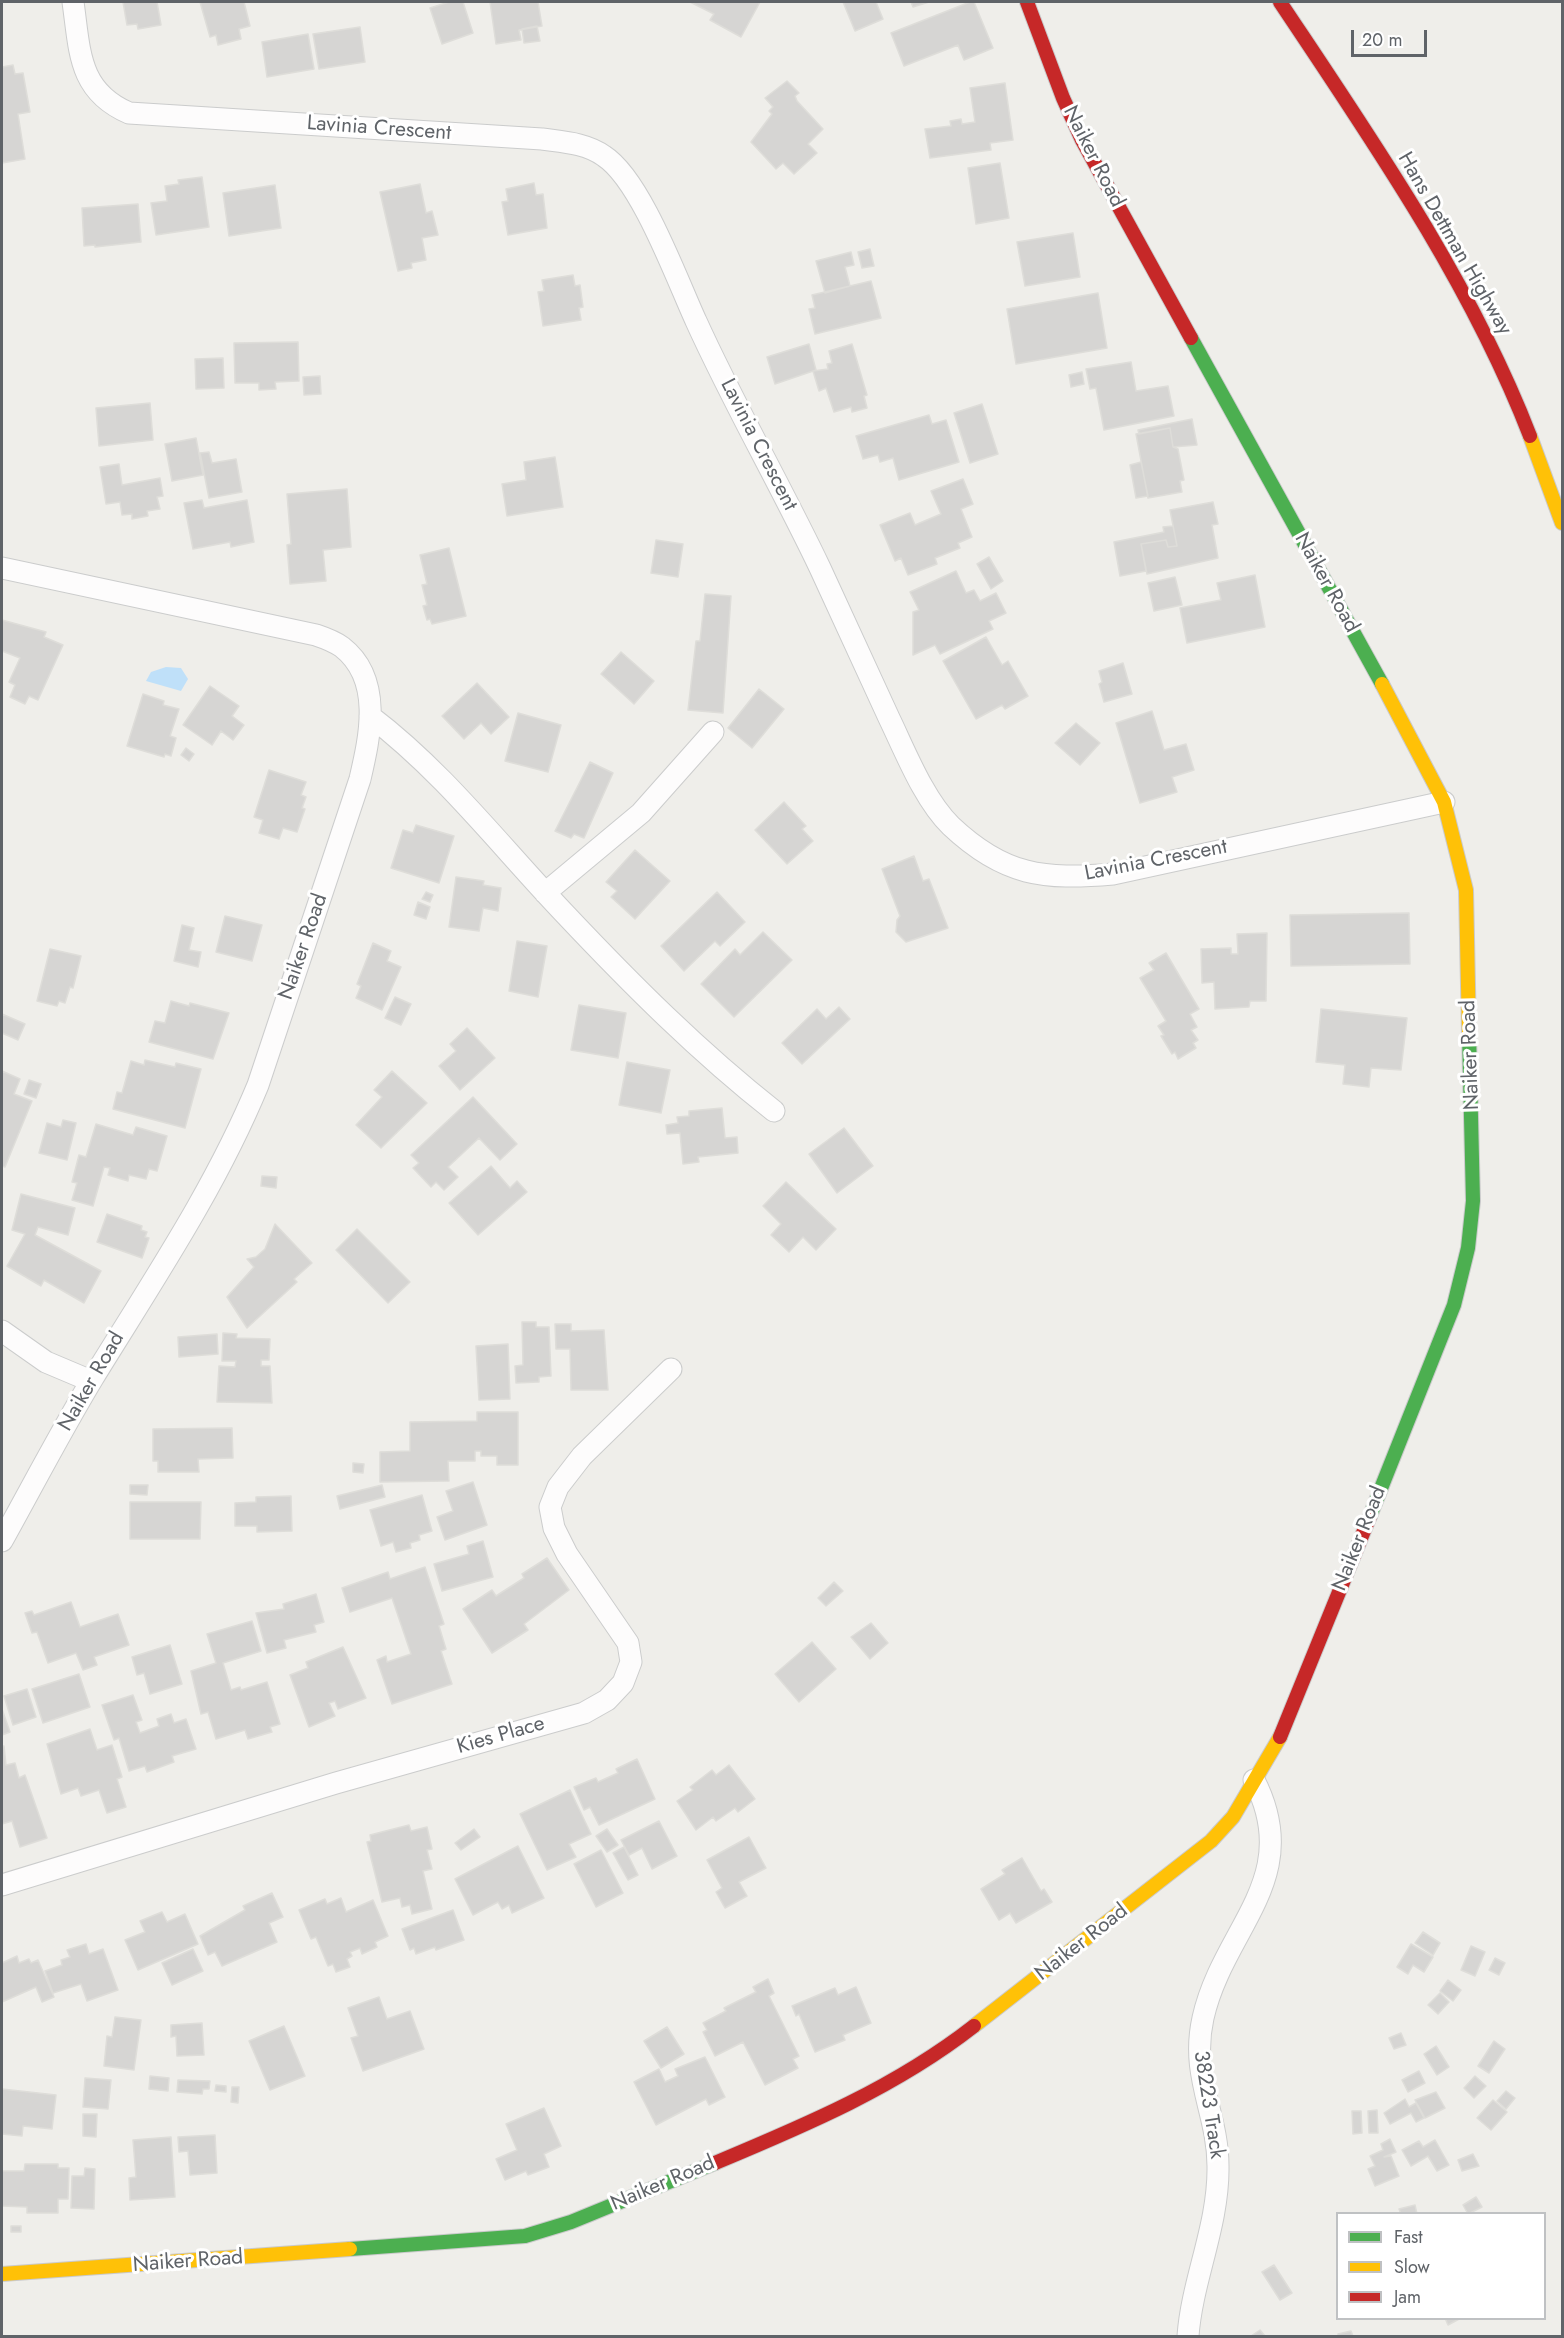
<!DOCTYPE html>
<style>
body{margin:0}
#map{position:relative;width:1564px;height:2338px;overflow:hidden;background:#efeeea;font-family:Jost,sans-serif}
canvas{display:block}
.frame{position:absolute;inset:0;border:3px solid #5f6368;pointer-events:none}
.legend{position:absolute;left:1336px;top:2212px;width:210px;height:108px;box-sizing:border-box;background:#fff;border:2px solid #bfc1c3;margin:0;padding:8px 10px;list-style:none;font-size:18px;color:#5f6368}
.legend li{display:flex;align-items:center;gap:12px;height:30px}
.legend b{width:30px;border:2px solid #bfc1c3}
.scale{position:absolute;left:1351px;top:30px;width:76px;height:27px;box-sizing:border-box;border:3px solid #5f6368;border-top:0;padding-left:8px;font-size:18px;line-height:21px;white-space:nowrap;color:#5f6368;-webkit-text-stroke:4px #fff;paint-order:stroke}
</style>
<div id="map">
<canvas width="1564" height="2338"></canvas>
<div class="frame"></div>
<ul class="legend">
<li><b style="height:8px;background:#4caf50"></b>Fast</li>
<li><b style="height:8px;background:#ffc107"></b>Slow</li>
<li><b style="height:8px;background:#c62828"></b>Jam</li>
</ul>
<div class="scale">20 m</div>
</div>
<script>
const context = document.querySelector('canvas').getContext('2d');
context.lineJoin = 'round';
function paint(path, color) { context.fillStyle = color; context.fill(path, 'evenodd'); }
function trace(path, color, width, dash) { context.strokeStyle = color; context.lineWidth = width; context.lineCap = dash ? 'butt' : 'round'; context.setLineDash(dash || []); context.stroke(path); }
function drawText(font, color, halo, rows, align = 'center') {
  context.font = font + ' Jost,sans-serif'; context.lineWidth = 6; context.setLineDash([]); context.textBaseline = 'middle'; context.strokeStyle = halo; context.fillStyle = color; for (const [text, x, y, turn = 0] of rows) {
    context.save(); context.translate(x, y); context.rotate((+turn || 0) * Math.PI / 180); context.textAlign = isNaN(turn) ? turn : align; if (halo) context.strokeText(text, 0, 0); context.fillText(text, 0, 0); context.restore();
  }
}
paint(new Path2D(`
 M166 667 181 668 188 679 181 691 146 681 151 672Z`), '#bfe0f9');
const building = new Path2D(`
 M123 2H157L161 25 138 29 137 24 127 25Z
 M200 2H244L250 26 239 29 241 39 218 45 216 35 210 37Z
 M449 2H463L473 33 442 44 430 8Z
 M490 2H538L542 26 519 30 521 40 496 44Z
 M690 2H760L741 37 710 20 714 14Z
 M843 2H876L883 19 855 31Z
 M911 2H929L913 7Z
 M970 2H974L993 48 964 60 958 45 904 66 891 33Z
 M537 26 540 41 524 43 522 29Z
 M360 27 365 62 319 69 313 34Z
 M308 34 314 69 267 77 262 42Z
 M13 65 15 74 23 73 30 112 18 114 25 159 2 163V67Z
 M787 81 799 93 795 96 797 101 823 129 808 144 817 153 794 174 783 163 776 169 751 142 772 114 769 111 773 107 765 98Z
 M1005 83 1013 140 990 143 991 150 930 158 925 129 951 126 950 121 961 119 962 124 975 122 970 88Z
 M1000 163 1009 218 976 224 968 168Z
 M202 177 209 227 156 235 151 203 167 201 165 186 179 184 178 180Z
 M534 183 536 195 543 194 547 228 508 235 502 202 508 201 506 189Z
 M420 184 426 213 432 211 438 235 422 238 426 260 411 263 412 268 398 271 380 192Z
 M275 185 281 228 229 236 223 193Z
 M138 204 141 242 95 247V245L84 246 82 208Z
 M1073 233 1080 277 1025 286 1017 242Z
 M870 249 874 266 862 268 858 252Z
 M851 252 854 265 845 267 850 286 825 293 816 261Z
 M573 275 575 286 580 285 583 307 579 308 581 320 543 326 538 292 544 291 542 280Z
 M871 281 881 318 815 334 809 309 815 308 812 295Z
 M1098 293 1107 348 1016 364 1007 309Z
 M298 342 299 381 275 382 276 389 259 390V383H235L234 343Z
 M809 344 816 370 775 384 767 357Z
 M852 344 867 395 864 396 867 408 852 412 851 407 834 412 826 388 819 391 813 371 828 369 827 364 832 363 829 351Z
 M223 358 224 388 196 389 195 359Z
 M1131 362 1136 391 1168 386 1174 416 1104 430 1096 388 1090 389 1086 369Z
 M1082 372 1084 384 1071 387 1069 375Z
 M320 376 321 394 304 395 303 377Z
 M150 403 153 440 99 446 96 408Z
 M982 404 998 454 970 463 954 413Z
 M929 415 932 424 946 420 959 462 899 480 893 458 880 462 878 455 863 459 856 436Z
 M1192 419 1197 445 1173 447 1170 428 1139 434 1138 430Z
 M1170 428 1173 447 1178 449 1184 480 1180 481 1182 492 1148 498 1136 434Z
 M196 438 203 475 172 481 165 444Z
 M209 452 212 463 236 459 242 492 209 498 200 453Z
 M555 457 563 507 507 516 502 484 526 480 524 462Z
 M1141 462 1148 496 1136 498 1130 465Z
 M119 464 122 485 160 478 163 496 157 497 160 509 147 511 148 516 132 519V514L122 515 120 502 106 504 100 467Z
 M963 479 973 504 961 509 972 537 958 543 960 548 935 558 937 564 908 575 901 558 895 561 880 525 910 513 915 525 941 514 931 491Z
 M347 489 351 547 323 550 326 581 290 584 287 545 291 544 287 494Z
 M202 500 204 508 247 500 254 542 231 547 230 542 193 549 184 503Z
 M1213 502 1218 524 1212 525 1218 558 1147 574 1141 544 1166 540 1168 547 1177 546 1170 510Z
 M1173 526 1177 546 1168 547 1166 540 1141 544 1146 571 1120 576 1114 542 1164 532 1163 527Z
 M656 540 683 544 678 577 651 573Z
 M449 548 466 616 432 624 430 619 427 620 423 606 427 605 422 585 427 584 420 555Z
 M989 557 1003 581 991 589 977 564Z
 M956 571 966 593 974 590 980 601 996 593 1006 613 989 621 993 629 940 654 935 645 913 655V612L919 610 910 592Z
 M1255 575 1265 627 1187 643 1180 608 1221 600 1217 583Z
 M1175 577 1182 605 1154 611 1148 583Z
 M705 594 731 596 723 713 688 710 696 641H700Z
 M2 620 46 632 44 637 63 645 38 700 29 696 25 704 10 697 15 685 9 682 20 658 2 651Z
 M986 637 1002 665 1008 661 1028 696 1005 709 1002 705 976 719 943 661Z
 M621 652 654 681 634 704 601 674Z
 M1123 663 1132 694 1104 702 1099 684 1102 682 1099 671Z
 M477 683 509 717 491 734 481 723 464 739 442 716Z
 M210 686 239 706 232 716 244 725 233 740 221 731 212 745 183 725Z
 M759 689 784 709 752 748 728 728Z
 M143 694 164 701 163 705 179 709 170 736 176 738 171 756 165 754 164 757 127 746Z
 M1152 711 1164 750 1186 744 1194 770 1172 777 1177 792 1140 803 1116 723Z
 M518 713 561 725 548 772 505 761Z
 M1076 723 1100 743 1080 765 1055 743Z
 M186 748 194 754 189 761 181 755Z
 M590 762 613 773 584 838 574 834 571 838 555 831Z
 M269 770 306 782 301 795 306 797 302 808 305 809 297 832 283 828 279 839 259 833 263 820 254 817Z
 M784 802 806 826 802 829 813 841 787 864 755 830Z
 M416 825 454 836 439 883 391 868 403 830 413 833Z
 M635 850 670 881 635 919 611 897 617 891 606 882Z
 M914 856 923 881 929 879 948 928 906 942 896 932 897 920 900 916 882 869Z
 M456 877 484 881 483 885 501 888 498 911 483 908 479 931 449 927Z
 M426 892 433 895 430 902 422 899Z
 M717 892 745 922 720 946 715 941 684 971 661 946Z
 M418 902 430 907 426 919 414 915Z
 M1409 913 1410 964 1291 966 1290 915Z
 M225 916 262 925 252 961 216 952Z
 M182 925 194 928 189 950 201 952 198 967 174 961Z
 M763 932 792 960 734 1017 701 984 735 949 740 955Z
 M1267 933 1266 1001H1250L1249 1007 1215 1009 1214 982 1202 983 1201 949 1231 948V954H1238L1237 934Z
 M517 941 547 946 538 997 509 991Z
 M373 943 391 951 387 961 401 967 382 1010 356 998 361 986 357 984Z
 M50 949 81 956 73 988 70 987 65 1003 59 1001 57 1006 37 1001Z
 M1166 953 1199 1009 1190 1014 1197 1027 1191 1030 1198 1040 1193 1043 1196 1048 1178 1059 1175 1052 1172 1054 1161 1036 1164 1035 1158 1026 1166 1021 1140 978 1154 970 1149 963Z
 M395 997 411 1004 401 1025 385 1018Z
 M171 1001 189 1006 190 1003 229 1013 213 1059 149 1042 155 1021 165 1023Z
 M579 1005 626 1013 618 1058 571 1050Z
 M839 1007 850 1019 802 1064 782 1043 817 1009 826 1019Z
 M1321 1009 1407 1018 1401 1070 1371 1068 1369 1087 1343 1084 1345 1065 1316 1062Z
 M2 1014 25 1024 18 1040 2 1033Z
 M467 1028 495 1058 460 1090 439 1066 456 1051 450 1044Z
 M145 1060 175 1067 176 1063 201 1069 185 1128 113 1109 117 1092 122 1093 131 1061 144 1065Z
 M627 1062 670 1070 661 1113 619 1105Z
 M2 1071 20 1079 14 1094 32 1101 5 1167 2 1166Z
 M392 1071 427 1103 381 1148 356 1125 382 1097 374 1090Z
 M29 1080 41 1084 36 1098 24 1094Z
 M473 1097 517 1144 500 1160 479 1138 448 1167 458 1177 444 1190 436 1182 431 1187 413 1168 419 1163 411 1155Z
 M722 1108 725 1138 737 1137 738 1153 698 1157 699 1162 683 1164 680 1133 667 1134 666 1125 678 1123 677 1117 689 1116V1111Z
 M63 1120 76 1123 67 1160 39 1153 47 1123 61 1127Z
 M96 1124 133 1135 136 1127 167 1136 157 1171 149 1169 146 1179 129 1175 128 1181 108 1175 110 1168 104 1167 93 1206 72 1200 77 1183 72 1182 79 1155 86 1157Z
 M844 1128 873 1166 837 1193 809 1154Z
 M491 1166 510 1188 517 1181 527 1192 478 1235 449 1203Z
 M262 1176 277 1177 276 1188 261 1186Z
 M786 1182 836 1229 816 1250 803 1237 789 1252 771 1235 781 1224 763 1206Z
 M21 1194 75 1208 68 1235 38 1227 35 1235 101 1271 84 1303 44 1280 41 1286 7 1266 25 1234 12 1230Z
 M107 1214 142 1226 141 1230 147 1232 145 1237 149 1238 142 1258 97 1242Z
 M275 1224 312 1263 294 1279 297 1282 247 1328 227 1297 254 1267 247 1259 256 1257 265 1249Z
 M357 1229 410 1282 388 1303 336 1250Z
 M522 1322H536V1327H549L551 1376 539 1377V1382L516 1383 515 1366 523 1365Z
 M555 1324H571V1331L604 1330 608 1390H571L570 1349H556Z
 M223 1333 237 1334 236 1338 270 1339 269 1360H261V1366H270L272 1403 217 1402 219 1366 235 1367 236 1361H222Z
 M217 1334 218 1354 179 1357 178 1337Z
 M508 1344 510 1399 479 1400 476 1346Z
 M477 1412H518V1465H497V1456H481V1451H475V1461H448L449 1481 380 1482V1452L410 1451V1422L477 1421Z
 M232 1428 233 1458 198 1459 199 1472H158V1461H153V1429Z
 M353 1463 364 1464 363 1473 353 1472Z
 M473 1482 487 1525 445 1540 437 1517 453 1511 446 1491Z
 M130 1485H148L147 1495 130 1494Z
 M382 1485 385 1497 340 1509 337 1496Z
 M422 1495 432 1531 419 1535 420 1540 410 1543 411 1548 396 1552 393 1542 381 1546 370 1510Z
 M291 1496 292 1531 257 1532V1526H235V1503L256 1502V1497Z
 M130 1502H201L200 1539H130Z
 M483 1541 493 1577 442 1591 434 1564 469 1554 467 1546Z
 M547 1558 569 1590 524 1624 528 1630 492 1653 463 1609 492 1590 496 1596 524 1578 522 1574Z
 M425 1567 444 1624 439 1626 446 1649 441 1651 452 1684 392 1704 377 1660 386 1656 387 1662 411 1654 392 1598 350 1612 342 1588 388 1572 390 1579Z
 M834 1582 843 1591 826 1606 818 1598Z
 M316 1594 324 1622 314 1625 316 1632 284 1640 286 1648 267 1653 256 1613 284 1609 283 1604Z
 M71 1602 80 1627 118 1614 129 1645 94 1657 97 1665 83 1670 76 1653 48 1663 37 1632 32 1633 25 1613 32 1611 34 1615Z
 M252 1621 261 1651 223 1663 231 1690 240 1687 241 1690 267 1682 280 1724 270 1727 272 1732 248 1739 245 1730 216 1739 208 1712 201 1714 191 1671 216 1663 207 1634Z
 M871 1623 888 1643 870 1659 851 1637Z
 M812 1642 836 1669 799 1702 775 1674Z
 M170 1645 182 1684 150 1694 144 1673 137 1675 132 1657Z
 M343 1647 366 1698 338 1709 335 1701 329 1703 335 1716 309 1727 290 1675 308 1668 306 1662Z
 M79 1674 90 1707 43 1723 32 1689Z
 M27 1689 36 1717 13 1725 4 1696Z
 M133 1695 142 1720 136 1722 140 1733 159 1726 157 1719 171 1714 174 1723 186 1719 196 1749 172 1756 174 1762 147 1772 145 1766 129 1771 119 1738 114 1740 102 1705Z
 M2 1709 10 1732 2 1735Z
 M90 1729 97 1750 112 1745 122 1777 117 1779 126 1807 107 1813 99 1790 81 1796 78 1788 61 1794 47 1744Z
 M4 1746 6 1765 15 1763 19 1778 25 1775 47 1838 20 1847 12 1821 2 1824V1747Z
 M637 1759 655 1799 599 1825 590 1807 584 1810 574 1787 596 1778 598 1782 618 1773 616 1769Z
 M729 1765 755 1799 738 1812 735 1808 716 1821 713 1817 696 1830 677 1801 693 1790 690 1787 712 1770 716 1775Z
 M570 1790 591 1834 569 1844 576 1857 547 1870 520 1814Z
 M659 1821 677 1856 652 1869 642 1848 629 1855 621 1840Z
 M409 1825 411 1831 427 1827 432 1849 427 1850 432 1869 423 1871 432 1909 412 1914 410 1905 402 1907 400 1898 382 1902 367 1842 371 1841 370 1835Z
 M474 1829 480 1837 461 1850 455 1843Z
 M607 1829 618 1845 607 1852 596 1836Z
 M749 1837 766 1868 739 1882 747 1896 725 1908 716 1892 722 1888 707 1860Z
 M518 1846 544 1898 512 1913 509 1905 502 1909 498 1902 473 1915 455 1879Z
 M624 1847 638 1875 628 1880 613 1853Z
 M601 1850 623 1893 596 1907 574 1864Z
 M1022 1858 1041 1891 1044 1889 1052 1902 1016 1923 1010 1913 999 1920 981 1889 1005 1874 1002 1870Z
 M272 1893 283 1917 269 1923 277 1942 222 1966 215 1952 208 1955 200 1936 245 1910 243 1906Z
 M341 1898 346 1912 373 1900 388 1936 375 1942 377 1947 362 1954 360 1948 350 1952 352 1956 347 1959 350 1967 336 1972 333 1964 328 1966 316 1937 311 1939 299 1910 325 1899 327 1904Z
 M453 1910 464 1940 436 1950 435 1947 416 1954 414 1948 410 1950 402 1929Z
 M162 1912 167 1922 185 1914 198 1944 138 1970 125 1940 145 1932 140 1921Z
 M1423 1932 1440 1943 1433 1955 1415 1943Z
 M86 1944 89 1954 103 1949 118 1990 87 2001 81 1984 53 1993 45 1971 62 1965 61 1960 70 1957 67 1950Z
 M1411 1944 1433 1957 1424 1972 1413 1965 1408 1974 1397 1967Z
 M1471 1946 1485 1952 1475 1976 1461 1970Z
 M193 1949 203 1971 172 1985 162 1963Z
 M17 1956 19 1963 29 1959 31 1963 38 1960 54 1997 42 2002 36 1987 2 2002V1963Z
 M1495 1958 1505 1963 1499 1975 1489 1970Z
 M768 1979 774 1993 769 1996 799 2056 793 2059 798 2068 765 2085 743 2042 715 2056 703 2032 707 2030 703 2023 726 2011 724 2008 756 1992 753 1987Z
 M1448 1980 1461 1990 1453 2001 1440 1991Z
 M856 1987 871 2023 843 2035 845 2040 815 2052 799 2014 796 2016 792 2006 835 1988 838 1995Z
 M1440 1993 1449 2002 1438 2014 1428 2005Z
 M379 1997 387 2019 410 2011 424 2049 363 2071 351 2038 358 2036 348 2008Z
 M115 2017 141 2020 134 2070 104 2066 107 2036 112 2037Z
 M202 2023 204 2055 177 2056 176 2036 171 2037V2025Z
 M284 2026 305 2076 270 2090 249 2041Z
 M667 2027 684 2054 661 2068 644 2041Z
 M1401 2033 1406 2045 1394 2049 1389 2038Z
 M1494 2041 1505 2049 1489 2073 1478 2066Z
 M1436 2046 1449 2067 1437 2075 1424 2054Z
 M705 2057 725 2097 709 2105 706 2099 656 2125 634 2082 659 2069 665 2082 678 2076 675 2069Z
 M1419 2071 1425 2083 1408 2092 1402 2080Z
 M150 2076 169 2078 168 2091 149 2089Z
 M1475 2076 1486 2086 1474 2098 1464 2088Z
 M85 2078 111 2080 108 2109 83 2107Z
 M178 2080 210 2081 209 2089H203L202 2094 177 2092Z
 M216 2085 226 2086V2092L215 2091Z
 M232 2087H239L238 2103 231 2102Z
 M2 2089 56 2095 52 2129 23 2126 22 2136 2 2134Z
 M1506 2091 1515 2098 1506 2109 1497 2101Z
 M1436 2092 1445 2108 1425 2118 1415 2100Z
 M1405 2099 1409 2107 1416 2103 1424 2118 1416 2122 1411 2113 1390 2124 1384 2113Z
 M1493 2100 1507 2112 1491 2130 1477 2118Z
 M544 2108 561 2146 544 2154 549 2167 528 2175 526 2171 505 2180 496 2159 517 2150 506 2124Z
 M1377 2110 1378 2133H1369L1368 2111Z
 M1352 2111H1361L1362 2133 1353 2134Z
 M83 2114H97L96 2137 83 2136Z
 M215 2135 217 2173 190 2175 188 2151 179 2152 178 2137Z
 M171 2137 175 2197 130 2200 129 2178 136 2177 133 2140Z
 M1390 2139 1396 2152 1384 2157 1391 2156 1399 2176 1375 2186 1368 2169 1375 2166 1370 2156 1383 2150 1381 2144Z
 M1435 2140 1449 2165 1437 2171 1428 2156 1411 2166 1402 2150 1419 2141 1423 2147Z
 M1473 2154 1479 2166 1462 2171 1458 2160Z
 M25 2164H58V2168H69L68 2199H58V2213H27V2207L2 2206V2171H24Z
 M85 2168 95 2169 94 2209 71 2208 72 2176H84Z
 M1476 2197 1482 2207 1468 2214 1463 2205Z
 M1415 2205 1417 2214H1401L1399 2209Z
 M11 2226H21V2232H11Z
 M1274 2265 1292 2293 1280 2300 1262 2272Z
 M1445 2318H1461L1448 2325Z
 M1260 2330 1265 2336H1251Z
 M1351 2331 1353 2336H1338V2334Z`);
paint(building, '#d6d5d3');
trace(building, '#deddd9', 1.5);
const street = new Path2D(`
 M73 2C80 51 78 91 129 113L542 139C563 142 586 143 604 156 641 180 677 280 696 321 734 405 780 484 820 568 843 618 866 668 889 718 905 751 924 800 951 826 1004 876 1044 880 1113 874L1444 802
 M2 568 316 635C325 638 335 642 342 647 383 679 370 736 360 779L258 1085C215 1189 152 1282 93 1378 61 1431 32 1487 2 1541
 M370 716C444 772 501 847 565 914 631 984 699 1052 774 1111
 M545 893 641 813 713 732
 M2 1331 46 1362 91 1381
 M2 1885 336 1783 584 1713 607 1700 623 1683 631 1662 628 1643 567 1554 554 1528 550 1507 558 1487 582 1456 671 1369
 M1188 2336C1192 2280 1219 2225 1218 2166 1218 2113 1190 2076 1203 2018 1223 1928 1305 1879 1254 1780`);
const fast = new Path2D(`
 M1191 338 1382 684
 M1370 1516 1454 1305 1468 1248 1473 1201 1469 1033
 M350 2249 525 2236 571 2222 715 2163`);
const slow = new Path2D(`
 M1530 436 1562 523
 M1382 684 1444 802 1466 890 1469 1033
 M974 2026 1211 1841 1233 1817 1280 1737
 M2 2274 350 2249`);
const jam = new Path2D(`
 M1027 2 1063 98 1082 140 1191 338
 M1280 2C1372 140 1470 281 1530 436
 M1280 1737 1370 1516
 M715 2163C806 2125 896 2087 974 2026`);
trace(street, '#cbcccc', 23);
trace(fast, '#cacacb', 16);
trace(slow, '#cacacb', 16);
trace(jam, '#cacacb', 16);
trace(street, '#fdfcfc', 21);
trace(fast, '#4caf50', 14);
trace(slow, '#ffc107', 14);
trace(jam, '#c62828', 14);
drawText('21px', '#5f6368', '#fff', [
 ["Lavinia Crescent",379,129,4],
 ["Naiker Road",1093,157,63],
 ["Hans Dettman Highway",1454,244,60],
 ["Lavinia Crescent",758,445,63],
 ["Naiker Road",1326,583,61],
 ["Lavinia Crescent",1156,861,-11],
 ["Naiker Road",304,947,-71],
 ["Naiker Road",1471,1055,-92],
 ["Naiker Road",92,1382,-60],
 ["Naiker Road",1360,1539,-68],
 ["Kies Place",501,1736,-16],
 ["Naiker Road",1082,1943,-38],
 ["38223 Track",1208,2105,81],
 ["Naiker Road",663,2184,-23],
 ["Naiker Road",188,2262,-4]
]);
</script>
